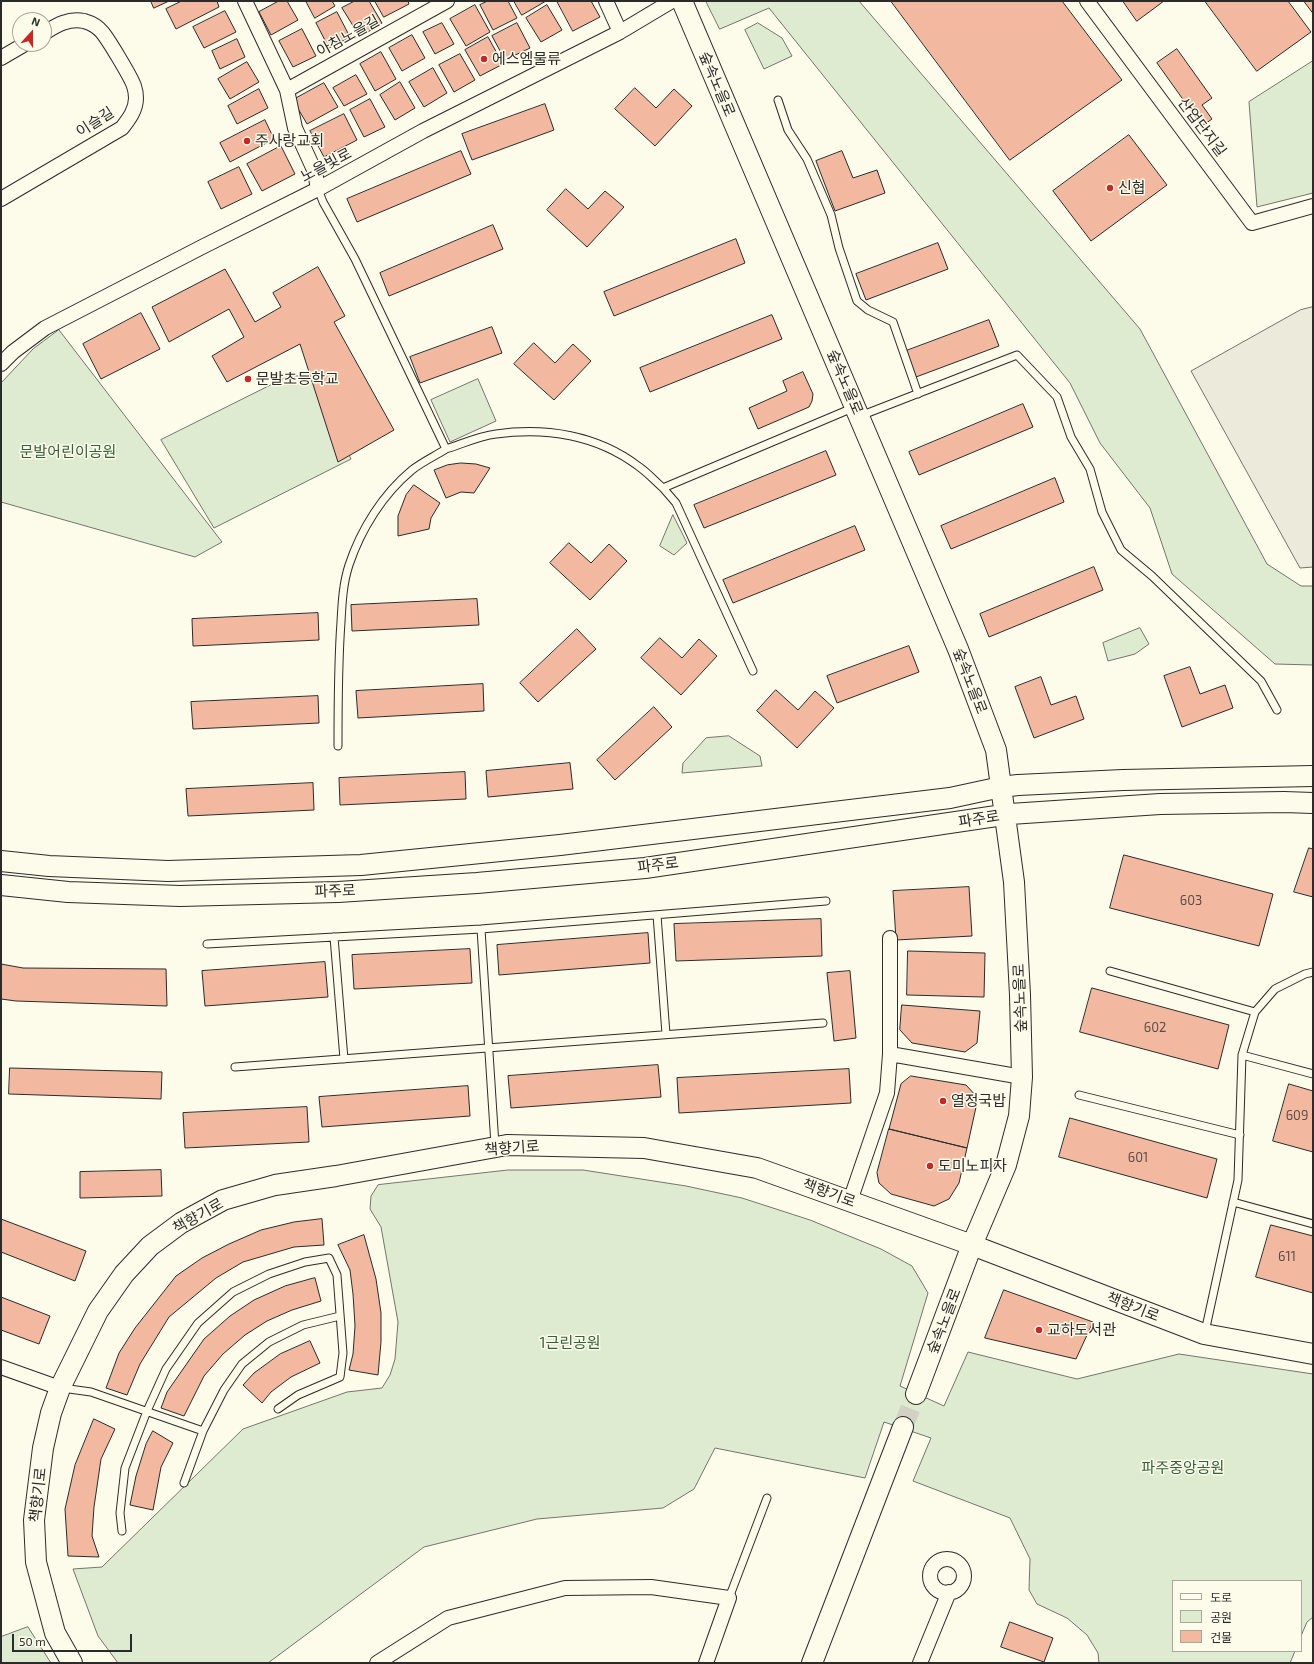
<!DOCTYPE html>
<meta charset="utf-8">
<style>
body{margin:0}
#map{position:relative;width:1314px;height:1664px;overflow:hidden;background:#fdfbea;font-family:"Exo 2","Noto Sans KR",sans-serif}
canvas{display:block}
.frame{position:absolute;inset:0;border:2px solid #2b2b2b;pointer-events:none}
.legend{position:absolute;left:1172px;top:1580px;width:130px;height:72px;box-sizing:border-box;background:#fdfbea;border:1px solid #a9a89e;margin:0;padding:5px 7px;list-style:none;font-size:12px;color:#2b2b2b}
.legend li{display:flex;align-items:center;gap:8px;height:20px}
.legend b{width:20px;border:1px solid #a9a89e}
.north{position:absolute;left:12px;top:12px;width:40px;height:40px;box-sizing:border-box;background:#fdfbea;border:1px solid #a9a89e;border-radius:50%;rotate:21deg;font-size:11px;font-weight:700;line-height:16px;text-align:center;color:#2b2b2b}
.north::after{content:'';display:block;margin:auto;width:14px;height:18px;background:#c62828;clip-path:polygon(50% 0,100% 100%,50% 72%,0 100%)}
.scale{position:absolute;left:12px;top:1634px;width:120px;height:18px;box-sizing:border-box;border:2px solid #2b2b2b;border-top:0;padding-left:5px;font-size:12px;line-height:14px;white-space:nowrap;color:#2b2b2b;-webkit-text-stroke:3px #fdfbea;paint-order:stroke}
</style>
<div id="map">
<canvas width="1314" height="1664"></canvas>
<div class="frame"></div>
<ul class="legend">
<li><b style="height:5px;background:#fdfbea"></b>도로</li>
<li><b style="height:11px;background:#deebd1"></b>공원</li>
<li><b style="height:11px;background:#f2b8a0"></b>건물</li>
</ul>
<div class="north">N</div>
<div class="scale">50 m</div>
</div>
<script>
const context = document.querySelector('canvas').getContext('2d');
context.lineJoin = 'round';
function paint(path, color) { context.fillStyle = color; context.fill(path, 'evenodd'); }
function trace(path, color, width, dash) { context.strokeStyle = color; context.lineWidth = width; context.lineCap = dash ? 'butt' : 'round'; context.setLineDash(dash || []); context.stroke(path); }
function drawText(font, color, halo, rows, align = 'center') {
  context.font = font + ' "Exo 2","Noto Sans KR",sans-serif'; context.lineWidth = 3; context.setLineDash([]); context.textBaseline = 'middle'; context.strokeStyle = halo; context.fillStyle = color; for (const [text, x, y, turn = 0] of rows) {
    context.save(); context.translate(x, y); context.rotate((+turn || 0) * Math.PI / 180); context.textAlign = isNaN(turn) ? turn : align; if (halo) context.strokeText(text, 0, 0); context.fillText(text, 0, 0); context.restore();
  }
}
const green = new Path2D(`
 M706 1H859L1140 329 1267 564 1301 586H1313V665L1275 664 1172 574 1150 508 1100 443 1070 383 769 8 720 29Z
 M758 23 782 38 792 56 764 69 745 30Z
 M1313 61V193L1257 207 1249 102Z
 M59 330 222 542 195 557 1 502V383L33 349Z
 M291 375 311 378 351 459 214 528 161 440Z
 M478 379 496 421 450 442 431 400Z
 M673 515 687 543 674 555 660 546Z
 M1140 628 1149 644 1135 654 1108 661 1103 643Z
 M729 736 760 756 762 766 682 773 683 763 706 738Z
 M508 1170H583L686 1186 742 1198 810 1220 881 1249 912 1266 928 1293 900 1386 944 1406 968 1352 1077 1379 1179 1354 1313 1374V1617L1307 1622 1301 1636V1581H1173V1651H1295L1290 1663H1099L1098 1653 1087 1635 1067 1618 1037 1604 1029 1590 1030 1559 1010 1518 913 1481 931 1438 884 1422 865 1478 715 1448 694 1489 663 1508 537 1519 424 1547 268 1663H118L98 1636 73 1569 102 1567 243 1429 347 1392 382 1388 390 1375 395 1359 398 1322 381 1227 370 1209 371 1196 378 1185Z
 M28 1627 51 1663H1V1637Z`);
paint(green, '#deebd1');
trace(green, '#74746e', 1);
const parking = new Path2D(`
 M1313 307V567L1300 568 1191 371 1300 310Z`);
paint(parking, '#eceadb');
trace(parking, '#74746e', 1);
const building = new Path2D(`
 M151 1H169L154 8Z
 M182 1H217L219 7 176 29 166 9Z
 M279 1H287L298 20 271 35 259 12Z
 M306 1H332L335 6 315 18Z
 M355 1H369L382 23 360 37 342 8Z
 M375 1H408L409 4 384 17Z
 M488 1H508L517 18 493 30 480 5Z
 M514 1H546L522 15Z
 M557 1H591L600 17 573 31Z
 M891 1H1062L1122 80 1010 160Z
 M1123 1H1164L1137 21Z
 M1205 1H1288L1311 32 1257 71Z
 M1304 1H1313V13Z
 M475 5 490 32 466 46 450 19Z
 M547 5 562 30 541 42 526 18Z
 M225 11 236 32 204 48 193 27Z
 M337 12 350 37 329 48 316 23Z
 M442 23 454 44 435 54 423 32Z
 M517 23 530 48 505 60 492 36Z
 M302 29 316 56 293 67 279 41Z
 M412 35 425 58 402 71 389 48Z
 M488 37 503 64 480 76 465 50Z
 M237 39 245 57 220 69 212 51Z
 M1177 49 1212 98 1202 105 1212 119 1202 126 1157 63Z
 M381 52 396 79 375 91 360 64Z
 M460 54 475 80 454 92 439 65Z
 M247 62 259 82 230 99 218 79Z
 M433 68 447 93 424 107 409 82Z
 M356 75 367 94 344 106 333 88Z
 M400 82 415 108 395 120 380 95Z
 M324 83 338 107 307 124 293 100Z
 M635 88 656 108 674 89 692 106 655 146 615 109Z
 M259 89 268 108 237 124 228 106Z
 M370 99 385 127 364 137 350 110Z
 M545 104 554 130 472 160 462 134Z
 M344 114 357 140 324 157 310 131Z
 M265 120 274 139 230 162 220 143Z
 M1129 135 1167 185 1091 241 1053 191Z
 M281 146 295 174 262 191 247 164Z
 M461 151 471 174 357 222 347 199Z
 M842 151 853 178 877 170 885 193 835 211 816 161Z
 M239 167 252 194 221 209 208 182Z
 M566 189 588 209 605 191 624 207 587 247 547 210Z
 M493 225 503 249 389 296 380 273Z
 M736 239 745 263 614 316 604 292Z
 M938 243 948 269 866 300 856 274Z
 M318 267 345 316 334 322 394 430 338 462 300 344 227 382 212 356 244 337 229 309 169 342 152 307 225 269 255 322 281 307 273 293Z
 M141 313 160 349 101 379 83 344Z
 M772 315 782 339 650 392 640 368Z
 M989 320 999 346 916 377 906 351Z
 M492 327 502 353 420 383 410 357Z
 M534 343 555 363 573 344 591 361 554 400 514 364Z
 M803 372 813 394 812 401 809 407 758 429 749 408 787 391 783 381Z
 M1023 404 1033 427 919 475 909 452Z
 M826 451 836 475 704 528 694 505Z
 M461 463 476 464 490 468 474 493 461 492 446 498 434 470 447 465Z
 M1055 478 1064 502 951 549 941 526Z
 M414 485 440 503 431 518 429 529 398 536V516L406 495Z
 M855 526 865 550 733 603 723 580Z
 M569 543 591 563 609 544 627 561 590 600 550 563Z
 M1094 567 1103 590 989 637 980 614Z
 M477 599 479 625 352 631 351 605Z
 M318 613 319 640 193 646 192 619Z
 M577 629 596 649 538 702 520 683Z
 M660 638 682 658 699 639 717 656 681 695 641 658Z
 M909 646 919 672 837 703 827 676Z
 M1190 667 1200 694 1225 685 1233 708 1182 727 1164 676Z
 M1041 677 1051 705 1076 696 1084 719 1034 738 1015 687Z
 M483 684 484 711 358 718 356 691Z
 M776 690 798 710 815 691 834 708 797 748 757 711Z
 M318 696 319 723 193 729 191 702Z
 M654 707 672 727 615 780 597 760Z
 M570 763 573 789 488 797 486 771Z
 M465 772 466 799 340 805 339 778Z
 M313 783 314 810 188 816 186 789Z
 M1309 848 1313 849V897L1294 892Z
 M1124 855 1273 894 1259 946 1110 908Z
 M969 887 972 936 896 940 893 891Z
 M821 919 822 956 676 961 674 924Z
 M648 933 650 963 499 975 497 945Z
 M470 949 472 983 354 989 352 955Z
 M908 951 985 953 984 997 907 995Z
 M325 962 328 997 205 1006 202 971Z
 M1 964 23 968 166 969 167 1006 16 1001 1 999Z
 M850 971 856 1038 834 1041 827 973Z
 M1092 988 1229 1025 1218 1069 1080 1032Z
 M902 1005 980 1011 977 1043 965 1052 912 1043 900 1030Z
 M658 1065 661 1097 511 1108 508 1076Z
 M10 1068 162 1072 161 1099 9 1094Z
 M849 1069 851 1103 679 1113 677 1078Z
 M911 1076 966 1085 978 1098 967 1148 889 1129 901 1084Z
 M1289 1084 1313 1091V1152L1273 1141Z
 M468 1086 470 1116 322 1127 319 1097Z
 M307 1107 309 1142 185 1148 183 1113Z
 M1070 1118 1217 1159 1207 1198 1059 1157Z
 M889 1129 967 1148 959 1183 949 1199 934 1206 891 1194 879 1183 877 1173Z
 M161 1170 162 1196 80 1198V1172Z
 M1 1219 86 1251 75 1281 1 1252Z
 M322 1219 324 1245 294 1247 243 1262 216 1278 169 1317 140 1364 127 1395 106 1388 119 1353 135 1328 176 1276 202 1258 229 1244 261 1230 294 1222Z
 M1271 1225 1313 1236V1293L1256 1277Z
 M364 1235 376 1279 381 1313V1342L378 1375 349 1370 353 1354 355 1326 353 1294 350 1270 338 1245Z
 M315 1278 321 1301 292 1310 267 1321 245 1335 223 1354 204 1376 184 1416 161 1408 167 1392 204 1339 230 1316 254 1300 285 1286Z
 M1004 1290 1093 1322 1076 1359 985 1338Z
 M1 1297 50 1316 39 1344 1 1330Z
 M310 1341 320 1363 291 1377 271 1392 262 1403 243 1385 254 1373 280 1354Z
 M94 1419 115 1429 101 1459 94 1507 92 1536 99 1557 68 1556 65 1509 75 1465Z
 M153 1431 173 1443 161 1467 153 1510 130 1505 136 1476 146 1444Z
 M1010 1622 1053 1638 1044 1662 1001 1647Z`);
paint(building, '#f2b8a0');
trace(building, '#2b2b2b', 1);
trace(new Path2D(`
 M903 1427 916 1394`), '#d3d1c4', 20, [20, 10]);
const lane = new Path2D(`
 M778 100 788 130 807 159 831 215 839 248 857 301 868 310 893 322 918 394
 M318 189 323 202 355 259 446 449C462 444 479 436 496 434 546 427 597 435 638 466 647 472 655 481 663 488L855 407
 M860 416 1017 355 1057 397 1071 437 1090 469 1102 512 1121 550 1152 576 1261 681 1277 710
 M663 488 676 503 753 671
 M338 746C338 704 338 663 341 622 342 603 343 583 349 565 361 529 383 494 412 470 422 462 435 456 446 449
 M657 915 666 1034
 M481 929 495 1145
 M334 937 344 1059
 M207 944 481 929 826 901
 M1110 971 1255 1012
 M1242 1055 1313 1074
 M235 1067C431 1053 627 1036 823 1023
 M1079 1095 1240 1135
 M1233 1202 1313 1224
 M1205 1332 1238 1180 1242 1055 1255 1012 1275 989 1305 974 1313 972
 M62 1388 91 1392 203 1431
 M184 1483 203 1431 224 1390 242 1364 269 1342 303 1325 340 1316
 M122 1531 120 1513 125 1468 147 1411 166 1369 198 1323 233 1292 269 1274 305 1262 329 1258 337 1275 343 1353 340 1377 298 1395 278 1409
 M729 1598 767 1498`);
const street = new Path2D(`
 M245 1 287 90 295 128 315 172 318 189
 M606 1 620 32
 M1087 1 1252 223 1313 206
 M1 58 25 44
 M287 90 447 1
 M1 199 122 128C129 119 136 110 136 98 136 94 135 89 134 86 131 77 108 39 102 32 98 27 91 23 84 21 68 18 57 25 44 33
 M1 364 13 352 45 328 204 246 318 189 423 131 620 32 672 1
 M890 1054 1022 1077
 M850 1201 887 1093 890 1054V938
 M1 1367 60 1388
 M930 1576a17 17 0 1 1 34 0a17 17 0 1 1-34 0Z
 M377 1663 448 1618 565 1588 651 1587 729 1598 706 1663
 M920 1663 949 1592`);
const secondary = new Path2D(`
 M682 1 958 649 996 750 1014 882 1020 995 1022 1077 1019 1116 1006 1165 972 1245 916 1394
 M1 861 49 866 168 871 361 865 560 845 950 798 1001 787 1018 785 1123 780 1313 776
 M1 885 68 892 180 896 338 892 477 883 645 868 1010 814 1160 804 1284 802 1313 803
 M72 1663 55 1633 36 1562 34 1520 43 1448 51 1413 60 1388 98 1311 124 1274 150 1246 181 1223 223 1200 275 1185 336 1176 507 1145 644 1148 757 1168 972 1245 1204 1334 1313 1354
 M812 1663 903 1427`);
trace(lane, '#2b2b2b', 9);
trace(street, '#2b2b2b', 16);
trace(secondary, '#2b2b2b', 22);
trace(lane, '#fdfbea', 7);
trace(street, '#fdfbea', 14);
trace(secondary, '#fdfbea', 20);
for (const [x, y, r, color] of [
 [484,59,4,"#c62828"],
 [247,141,4,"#c62828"],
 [1110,188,4,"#c62828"],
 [248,379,4,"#c62828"],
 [943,1101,4,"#c62828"],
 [930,1166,4,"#c62828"],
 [1039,1330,4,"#c62828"]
]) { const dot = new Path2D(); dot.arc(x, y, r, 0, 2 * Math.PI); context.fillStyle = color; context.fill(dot); trace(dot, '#fdfbea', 1.5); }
drawText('13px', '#5d4e48', null, [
 ["603",1191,901],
 ["602",1155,1028],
 ["609",1297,1116],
 ["601",1138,1158],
 ["611",1287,1257]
]);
drawText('15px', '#2b2b2b', '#fdfbea', [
 ["아침노을길",348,36,-29],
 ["숲속노을로",717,84,67],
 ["이슬길",95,122,-33],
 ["산업단지길",1202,127,53],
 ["노을빛로",326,165,-28],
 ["숲속노을로",845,382,67],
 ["숲속노을로",970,681,69],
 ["파주로",979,819,-9],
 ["파주로",658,865,-7],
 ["파주로",335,891,-2],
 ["숲속노을로",1020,998,-92],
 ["책향기로",512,1148,-4],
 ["책향기로",829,1193,20],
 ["책향기로",198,1216,-30],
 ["책향기로",1133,1307,21],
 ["숲속노을로",944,1321,-69],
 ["책향기로",38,1495,-84]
]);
drawText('15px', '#2b2b2b', '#fdfbea', [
 ["에스엠물류",492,59],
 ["주사랑교회",255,141],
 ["신협",1118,188],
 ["문발초등학교",256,379],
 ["열정국밥",951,1101],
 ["도미노피자",938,1166],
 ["교하도서관",1047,1330]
], 'left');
drawText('15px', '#34623c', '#fdfbea', [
 ["문발어린이공원",68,452],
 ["1근린공원",570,1343],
 ["파주중앙공원",1183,1468]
]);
</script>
